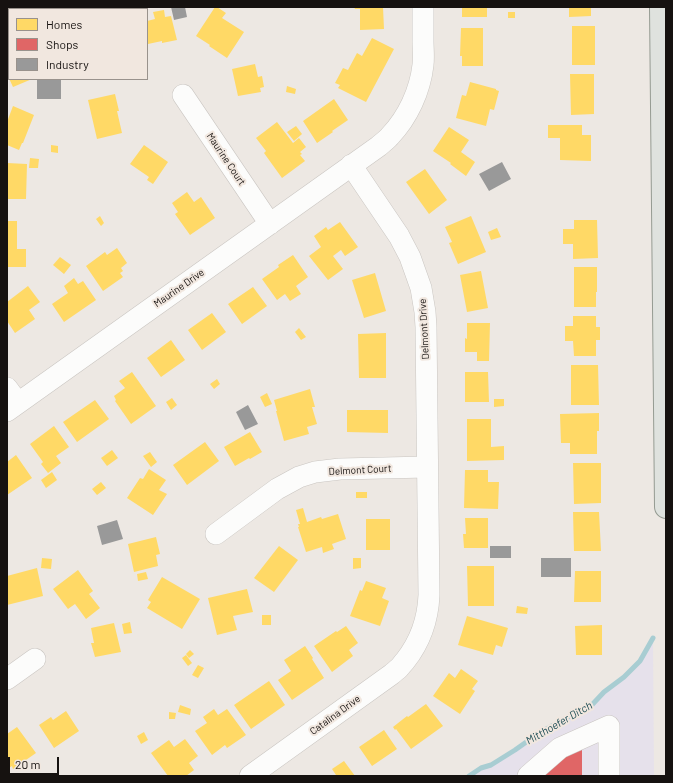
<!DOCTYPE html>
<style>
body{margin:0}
#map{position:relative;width:673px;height:783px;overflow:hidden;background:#ede8e3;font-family:Barlow,sans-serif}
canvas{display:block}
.frame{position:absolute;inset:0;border:8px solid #161210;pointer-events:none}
.legend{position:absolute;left:8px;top:8px;width:140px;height:72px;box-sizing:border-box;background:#f1e7df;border:1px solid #99928c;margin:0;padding:5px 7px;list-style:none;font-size:12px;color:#161210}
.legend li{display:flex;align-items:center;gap:8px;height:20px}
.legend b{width:20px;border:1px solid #99928c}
.scale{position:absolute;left:8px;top:757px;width:51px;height:18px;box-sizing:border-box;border:2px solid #161210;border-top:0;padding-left:5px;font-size:12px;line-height:14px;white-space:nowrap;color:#161210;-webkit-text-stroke:3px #f1e7df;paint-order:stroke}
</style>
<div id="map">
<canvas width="673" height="783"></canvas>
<div class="frame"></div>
<ul class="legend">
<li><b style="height:11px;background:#ffd966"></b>Homes</li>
<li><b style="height:11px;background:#e06666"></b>Shops</li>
<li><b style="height:11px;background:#999"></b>Industry</li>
</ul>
<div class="scale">20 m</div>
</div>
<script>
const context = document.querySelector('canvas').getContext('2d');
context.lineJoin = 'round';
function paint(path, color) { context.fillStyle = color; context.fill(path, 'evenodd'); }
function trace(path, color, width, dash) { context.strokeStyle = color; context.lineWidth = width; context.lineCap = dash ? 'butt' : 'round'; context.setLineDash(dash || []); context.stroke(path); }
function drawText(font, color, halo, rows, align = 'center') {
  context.font = font + ' Barlow,sans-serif'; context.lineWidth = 4; context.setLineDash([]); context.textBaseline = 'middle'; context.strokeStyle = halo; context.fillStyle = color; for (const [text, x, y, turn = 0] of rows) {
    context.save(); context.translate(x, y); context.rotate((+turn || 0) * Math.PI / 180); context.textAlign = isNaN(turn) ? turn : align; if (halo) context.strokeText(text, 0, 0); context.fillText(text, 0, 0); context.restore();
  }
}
paint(new Path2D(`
 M653 638 654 776H469L481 768 491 765 515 750 539 732 570 716 589 708 604 692 624 677 640 661Z`), '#e6e1eb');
paint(new Path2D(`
 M215 7H217L226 13 222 18 244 32 227 58 209 46 210 45 196 36Z
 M354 7H383L384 29 360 30V9H355Z
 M462 7H487V17H462Z
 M569 7H591V16L569 17Z
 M164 10 165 17 171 16 177 40 162 43V41L148 44 147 39V21L155 19 153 12Z
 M508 12H515V18H508Z
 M572 26H595V65H572Z
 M461 28H483V66H462V56H460Z
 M372 38 394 49 366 102 338 88 340 85 335 83 343 68 348 70 357 53 362 56Z
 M9 57V79H32L13 87 7 74V58Z
 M255 64 258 77 262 76 264 87 260 88 261 92 238 96 232 69Z
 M570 74H594V114L571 115Z
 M470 82 496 89V90L499 91 494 110 490 109 486 126 456 118 462 95 466 96Z
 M287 86 296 89 295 94 286 92Z
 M115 94 119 111H117L122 133 97 139 88 100Z
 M334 99 348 120 332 131 333 132 317 143 303 121Z
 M13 106 34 115 23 143H22L19 150 7 145V122Z
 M277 122 293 143 299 138 306 147 300 152 302 154 300 155 305 161 282 178 264 153 266 151 256 138Z
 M548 125H582V135H591V161L560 160V138H548Z
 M296 126 302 134 294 141 287 132Z
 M449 127 469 140 461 152 475 162 466 176 450 164 451 163 433 151Z
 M51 145 58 146V153L51 152Z
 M144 145 168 162 153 184 147 180 149 177 130 164Z
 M30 158 39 159 38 168H29Z
 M7 163 27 164 26 199H7Z
 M425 169 447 200 429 214 406 182Z
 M187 192 194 202 201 197 215 218 190 235 175 214 178 212 172 203Z
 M100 216 104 223 101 226 96 219Z
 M471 216 486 252 458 264 449 243 452 242 445 227Z
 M574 220H597L598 258 573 259V244H563V229H574Z
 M7 221H17V249H26V267H8Z
 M340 222 358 247 345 256 341 250 333 256 343 269 328 280 309 256 321 247 314 236 326 227 328 230Z
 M497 228 501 237 491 240 488 232Z
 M117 248 127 263 121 268 123 271 120 273 123 277 103 291 86 266 105 252 107 255Z
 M293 255 308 277 296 286 301 294 290 301 285 294 277 300 262 279 279 267 278 265Z
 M60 257 71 265 64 274 53 265Z
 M574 267H597V292H596V307H574Z
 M481 271 488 308 467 312 460 275Z
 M375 273 386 311 364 318 352 280Z
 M74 278 78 284 83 281 96 300 64 322 52 304 68 293 64 286Z
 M28 286 40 302 29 310 35 319 15 333 7 321V302Z
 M253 287 267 306 242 324 228 304Z
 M212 313 226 332 202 350 188 330Z
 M573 316H596V327H600V340H596V356H574L573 341H565V326H573Z
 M467 323H490L489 361H477V352H465V338L467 339Z
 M299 328 306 337 301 340 295 332Z
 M386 333V378H359L358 334Z
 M171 340 185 360 161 377 147 358Z
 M571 365H598L599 405H571Z
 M132 372 156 406 131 424 115 401 116 400 114 396 125 388 119 381Z
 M465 372H488L489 402H465Z
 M217 379 220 384 214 389 210 384Z
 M310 389 315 407H312L317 424 307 427 309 434 284 441 276 411H277L274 400Z
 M267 393 272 404 265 407 260 397Z
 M172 398 177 405 171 410 166 402Z
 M494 399H504V406L494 407Z
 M95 400 109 419 77 442 63 422Z
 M347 410H388V433L347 432Z
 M599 413V431H597V454H570V443H561L560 414Z
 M467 419H491V447L504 446V460L467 461Z
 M54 426 69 447 56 456 61 463 48 473 41 464 43 462 30 444Z
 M250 432 262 452 250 459 249 458 235 466 224 447Z
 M205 442 219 461 187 485 173 465Z
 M112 450 118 458 107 466 101 458Z
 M150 452 157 462 151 467 143 456Z
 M16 455 32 478 7 495V462Z
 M573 463H601V503L574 504Z
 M149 469 166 480 159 490 167 494 153 515 127 498 140 478 143 479Z
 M465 470H488V482H499L498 509 464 508Z
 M52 472 57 480 46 488 41 480Z
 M101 482 106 488 97 495 92 489Z
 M356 492H367V498H356Z
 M303 508 307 522 321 517 322 519 338 514 346 539 332 544 334 549 323 553 322 547 306 552 298 527H299L298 524H300L296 510Z
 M573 512H599L601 551H574Z
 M465 518H488V548H464L463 534H466Z
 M366 519H390V550H366Z
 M156 537 160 554 156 555 158 566 134 572 128 544Z
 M279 546 298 560 274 592 254 578Z
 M42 558 52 559 51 569 41 568Z
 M353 558H361V568L353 569Z
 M467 566H494V606H468Z
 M37 568 43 596 7 605V576Z
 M78 570 93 591 89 594 100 608 86 619 75 604 68 609 53 589Z
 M575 571H601V602H574Z
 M146 572 148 579 138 581 137 574Z
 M162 577 200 599 182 629 147 608 151 602 148 600Z
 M366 581 386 588 382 598 389 601 380 626 350 616 360 590 362 591Z
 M247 589 253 612 233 616 237 630 217 635 208 598Z
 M517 606 528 608 527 614 516 613Z
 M262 615H271V625H262Z
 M467 616 508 628 502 647 496 645 493 655 458 645Z
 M130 622 132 633 124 634 122 624Z
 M114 623 121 652 95 657 91 643H94L91 628Z
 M602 625V655H576L575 626Z
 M346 626 358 643 349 650 353 656 332 672 314 646 336 631 337 632Z
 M305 646 313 658 312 659 324 678 292 700 278 680 291 671 284 660Z
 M190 650 194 654 189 658 186 654Z
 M186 655 192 663 188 666 182 658Z
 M198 665 204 668 198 678 192 675Z
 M461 669 478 681 472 689 475 691 460 714 433 696 449 673 455 678Z
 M269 681 285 705 251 729 234 705Z
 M426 704 443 726 411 749 396 729 395 730 393 727 407 716 408 717Z
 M180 705 191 709 190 715 178 712Z
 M214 709 218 715 227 709 246 735 227 748 225 745 212 755 195 731 207 723 203 717Z
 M66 711 79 731 54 748 39 725 51 717 53 720Z
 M169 712 176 713 175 719H169Z
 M17 727 36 753 13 769 12 766 7 769V734Z
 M384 730 397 749 372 766 359 747Z
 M144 732 148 740 141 744 137 736Z
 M185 739 198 756 189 763 194 770 186 776H168L151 753 169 740 174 747Z
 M344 761 355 776H335L336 775 332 769Z`), '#ffd966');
paint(new Path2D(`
 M582 745V776H539Z`), '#e06666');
paint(new Path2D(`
 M171 7H185L187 17 174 20Z
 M37 79H61V99H37Z
 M502 162 511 179 489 191 479 174Z
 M248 405 258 424 245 430 236 412Z
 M117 520 123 539 102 545 97 526Z
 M490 546H511V558H490Z
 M541 558H571V577H541Z`), '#999');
trace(new Path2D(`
 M469 776 481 768 491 765 515 750 539 733 570 716 589 708 604 692 624 677 640 661 653 638`), '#a8cdd2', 5);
const minor = new Path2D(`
 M183 95 270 224
 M7 388 18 403
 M7 411 379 146C382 143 387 140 390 136 408 117 420 91 423 65 424 57 423 49 423 41 423 29 423 18 423 7
 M216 534 277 489 299 477 315 472 340 469 427 467
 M7 679 35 659
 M250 776 392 674C394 672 397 670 399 668 401 666 403 663 405 661 420 642 428 619 429 595L426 327 425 312 421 288 410 257 399 236 351 165
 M528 776 560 748 609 726V776`);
const major = new Path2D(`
 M661 7 666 507`);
trace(minor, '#c9c5c1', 22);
trace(major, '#959b92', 24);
trace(minor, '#fcfcfb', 21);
trace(major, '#dfe2de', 22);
drawText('10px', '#161210', '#f1e7df', [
 ["Maurine Court",226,159,56],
 ["Maurine Drive",179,288,-35],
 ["Delmont Drive",424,329,-93],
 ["Delmont Court",360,470,-3],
 ["Catalina Drive",335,715,-36]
]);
drawText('italic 11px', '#194a52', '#f1e7df', [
 ["Mitthoefer Ditch",559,723,-30]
]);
</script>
